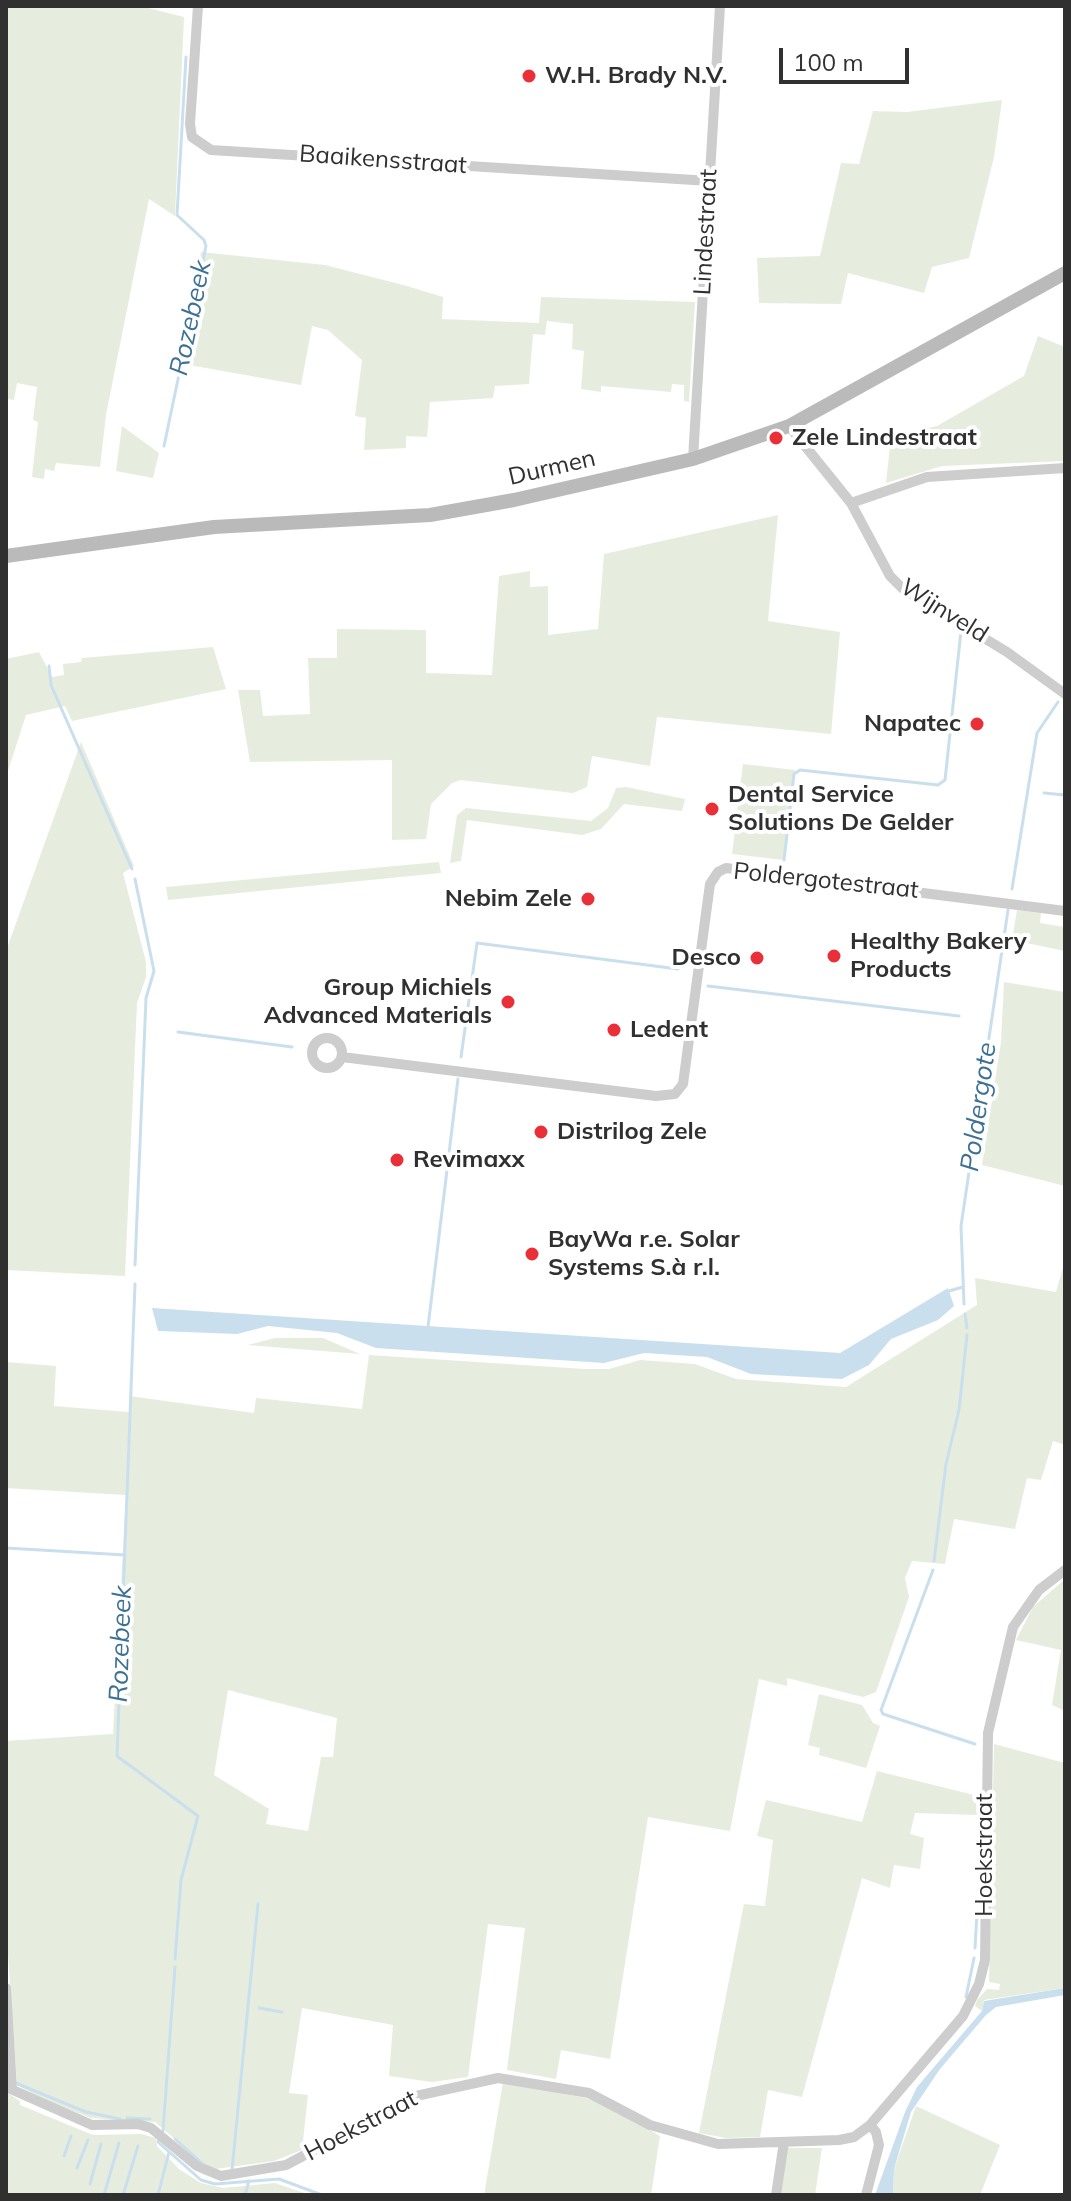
<!DOCTYPE html>
<meta charset="utf-8">
<style>
body{margin:0}
#map{position:relative;width:1071px;height:2201px;overflow:hidden;background:#fff;font-family:Mulish,sans-serif}
canvas{display:block}
.frame{position:absolute;inset:0;border:8px solid #303030;pointer-events:none}
.scale{position:absolute;left:779px;top:48px;width:130px;height:36px;box-sizing:border-box;border:4px solid #303030;border-top:0;padding-left:10px;font-size:24px;line-height:28px;white-space:nowrap;color:#303030;-webkit-text-stroke:6px #fff;paint-order:stroke}
</style>
<div id="map">
<canvas width="1071" height="2201"></canvas>
<div class="frame"></div>
<div class="scale">100 m</div>
</div>
<script>
const c = document.querySelector('canvas').getContext('2d');
c.lineJoin = 'round';
function fillPath(path, color) { c.fillStyle = color; c.fill(path, 'evenodd'); }
const toPath = rows => new Path2D(rows.map(r => 'M' + r).join(''));
function stroke(path, color, width, dash) { c.strokeStyle = color; c.lineWidth = width; c.lineCap = dash ? 'butt' : 'round'; c.setLineDash(dash || []); c.stroke(path); }
function drawText(font, color, halo, rows, align = 'center') {
  c.font = font + ' Mulish,sans-serif'; c.lineWidth = 8; c.setLineDash([]); c.textBaseline = 'middle'; c.strokeStyle = halo; c.fillStyle = color; for (const [text, x, y, turn = 0] of rows) {
    c.save(); c.translate(x, y); c.rotate((+turn || 0) * Math.PI / 180); c.textAlign = isNaN(turn) ? turn : align; if (halo) c.strokeText(text, 0, 0); c.fillText(text, 0, 0); c.restore();
  }
}
fillPath(toPath([
 [6,6,140,6,184,17,175,216,149,199,106,415,100,467,56,463,54,471,45,469,44,479,32,477,38,422,33,420,37,387,17,383,14,400,7,399,6,402],
 [1002,100,994,157,969,258,932,267,924,293,848,273,841,304,759,303,757,258,820,256,841,163,859,164,873,111,907,112],
 [201,252,325,265,407,286,443,297,442,319,539,323,541,297,695,302,689,402,684,401,684,385,672,384,671,392,601,386,601,392,581,389,584,351,572,349,573,324,547,321,545,335,533,334,529,384,495,386,493,398,430,402,427,437,406,436,406,448,364,450,366,418,355,416,362,360,328,330,312,326,301,385,178,363],
 [1038,336,1065,347,1065,461,942,466,886,483,891,437,937,426,1024,376],
 [122,426,159,453,153,478,116,471],
 [778,515,768,621,840,632,831,734,657,717,650,766,592,756,587,787,573,793,461,780,452,783,431,804,426,839,392,840,392,760,250,762,238,690,260,690,263,716,310,714,308,658,337,658,337,629,426,630,426,673,492,675,499,576,530,571,530,587,548,586,548,635,598,629,604,554],
 [213,647,226,689,72,721,65,706,26,715,6,777,6,659,39,652,52,677,64,675,63,664,81,662,82,658],
 [81,742,134,866,123,873,146,962,146,977,137,1003,125,1276,6,1270,6,951],
 [743,764,795,770,784,860,732,854],
 [626,787,685,799,682,811,624,804,601,829,582,835,467,820,461,861,450,863,457,815,466,808,591,821,608,808,616,788],
 [439,862,441,873,168,900,166,887],
 [1017,910,1041,913,1040,923,1065,927,1065,951,1012,940],
 [1004,982,1065,992,1065,1186,982,1165,1001,1042],
 [1065,1261,1065,1445,1053,1441,1041,1480,1027,1478,1015,1529,954,1519,945,1564,912,1561,905,1578,909,1597,876,1692,863,1697,787,1678,787,1686,759,1679,730,1831,648,1817,610,2059,561,2050,556,2079,507,2070,525,1928,488,1924,468,2077,432,2082,389,2076,393,2025,302,2008,289,2093,308,2095,302,2150,274,2161,216,2169,205,2165,155,2122,91,2118,44,2100,17,2085,6,1925,6,1741,113,1734,126,1495,6,1488,6,1362,56,1366,54,1406,129,1412,129,1396,254,1413,256,1398,362,1409,369,1355,585,1369,609,1369,640,1360,695,1364,736,1379,846,1387,977,1305,975,1278,1056,1292],
 [228,1690,337,1718,333,1757,321,1757,308,1831,266,1824,269,1809,214,1775],
 [275,1338,323,1338,360,1354,248,1345],
 [1065,1579,1065,1711,1052,1705,1061,1650,1016,1640,1033,1607],
 [819,1694,862,1705,873,1723,880,1726,866,1768,819,1755,820,1748,808,1745],
 [994,1744,1065,1763,1065,1988,984,2000,982,2011,975,2006,977,2000,987,1989,999,1990,1000,1984,989,1982],
 [877,1771,978,1796,978,1815,915,1813,910,1834,924,1838,920,1869,894,1865,890,1888,862,1878,802,2097,768,2090,760,2137,726,2138,699,2133,744,1904,765,1906,773,1840,757,1836,766,1800,862,1822],
 [503,2082,601,2101,660,2136,651,2195,484,2195],
 [6,2092,20,2101,20,2105,93,2135,141,2134,156,2138,157,2146,179,2169,201,2183,223,2188,275,2183,310,2195,6,2195],
 [916,2106,1000,2145,980,2195,893,2195,894,2169],
 [786,2148,822,2148,815,2195,779,2195]
]), '#e6edde');
fillPath(toPath([
 [948,1288,954,1306,938,1320,891,1339,869,1365,842,1379,751,1374,707,1357,644,1353,604,1363,376,1348,337,1333,268,1326,237,1334,158,1331,152,1308,840,1353],
 [1065,1988,1065,1995,996,2007,986,2015,940,2069,911,2112,894,2169,893,2195,875,2195,905,2112,917,2087,982,2011,984,2001]
]), '#cadfed');
stroke(toPath([
 [164,446,206,246,204,240,177,215,186,57],
 [49,666,51,685,132,869],
 [1044,793,1065,795],
 [784,860,794,774,800,770,938,785,945,780,961,631],
 [1012,889,1037,733,1058,702],
 [708,986,959,1016],
 [178,1032,292,1047],
 [461,1057,477,943,678,969],
 [135,1265,146,998,154,971,135,879],
 [135,1284,117,1756,198,1816,181,1880,175,1959],
 [949,1291,963,1287],
 [964,1304,961,1226,1008,910],
 [965,1314,967,1328],
 [428,1327,458,1079],
 [6,1548,125,1555],
 [934,1561,946,1464,959,1410,967,1335],
 [933,1570,881,1710,883,1714,975,1744],
 [975,1948,977,1913],
 [966,1997,974,1958],
 [259,2008,282,2012],
 [6,2079,86,2112,120,2119],
 [127,2118,150,2119],
 [163,2131,175,1967],
 [160,2138,158,2142,201,2180,215,2184,279,2179,322,2195],
 [175,2139,202,2163],
 [64,2156,71,2136],
 [77,2168,88,2140],
 [232,2170,258,1904],
 [90,2184,101,2144],
 [104,2195,119,2143],
 [123,2195,138,2146],
 [158,2195,169,2152],
 [245,2195,249,2181]
]), '#cadfed', 3);
stroke(toPath([
 [198,6,190,124,192,137,211,150,710,181],
 [789,426,851,503,890,576,902,588,1007,652,1065,694],
 [693,459,720,6],
 [851,503,927,477,1065,468],
 '312 1053a15 15 0 1 1 30 0a15 15 0 1 1-30 0Z',
 [342,1057,656,1096,675,1094,683,1084,710,884,718,872,726,868,1065,911],
 [6,1988,12,2089],
 [6,2087,92,2125,138,2124,151,2128,197,2166,221,2176,286,2165,416,2096,498,2078,589,2093,650,2125,718,2144,839,2140,854,2137,870,2125,963,2016,979,1984,985,1960,988,1733,1013,1627,1039,1590,1065,1570],
 [776,2195,784,2142],
 [866,2195,879,2145,876,2132,870,2125]
]), '#cdcdcd', 10);
stroke(toPath([
 [6,556,214,527,430,515,514,500,693,459,789,426,1065,273]
]), '#bababa', 14);
for (const [x, y, r, color] of [
 [529,76,8,"#e93039"],
 [776,438,8,"#e93039"],
 [977,724,8,"#e93039"],
 [712,809,8,"#e93039"],
 [588,899,8,"#e93039"],
 [834,956,8,"#e93039"],
 [757,958,8,"#e93039"],
 [508,1002,8,"#e93039"],
 [614,1030,8,"#e93039"],
 [541,1132,8,"#e93039"],
 [397,1160,8,"#e93039"],
 [532,1254,8,"#e93039"]
]) { const dot = new Path2D(); dot.arc(x, y, r, 0, 2 * Math.PI); c.fillStyle = color; c.fill(dot); stroke(dot, '#fff', 3); }
drawText('bold 24px', '#303030', '#fff', [
 ["W.H. Brady N.V.",545,76],
 ["Zele Lindestraat",792,438],
 ["Napatec",961,724,"right"],
 ["Dental Service",728,795],
 ["Solutions De Gelder",728,823],
 ["Nebim Zele",572,899,"right"],
 ["Healthy Bakery",850,942],
 ["Products",850,970],
 ["Desco",741,958,"right"],
 ["Group Michiels",492,988,"right"],
 ["Advanced Materials",492,1016,"right"],
 ["Ledent",630,1030],
 ["Distrilog Zele",557,1132],
 ["Revimaxx",413,1160],
 ["BayWa r.e. Solar",548,1240],
 ["Systems S.à r.l.",548,1268]
], 'left');
drawText('24px', '#303030', '#fff', [
 ["Baaikensstraat",383,160,4],
 ["Lindestraat",706,232,-87],
 ["Durmen",552,468,-13],
 ["Wijnveld",944,611,32],
 ["Poldergotestraat",826,881,6],
 ["Hoekstraat",985,1855,-90],
 ["Hoekstraat",361,2126,-28]
]);
drawText('italic 26px', '#3c7095', '#fff', [
 ["Rozebeek",191,318,-78],
 ["Poldergote",979,1107,-82],
 ["Rozebeek",121,1644,-88]
]);
</script>
